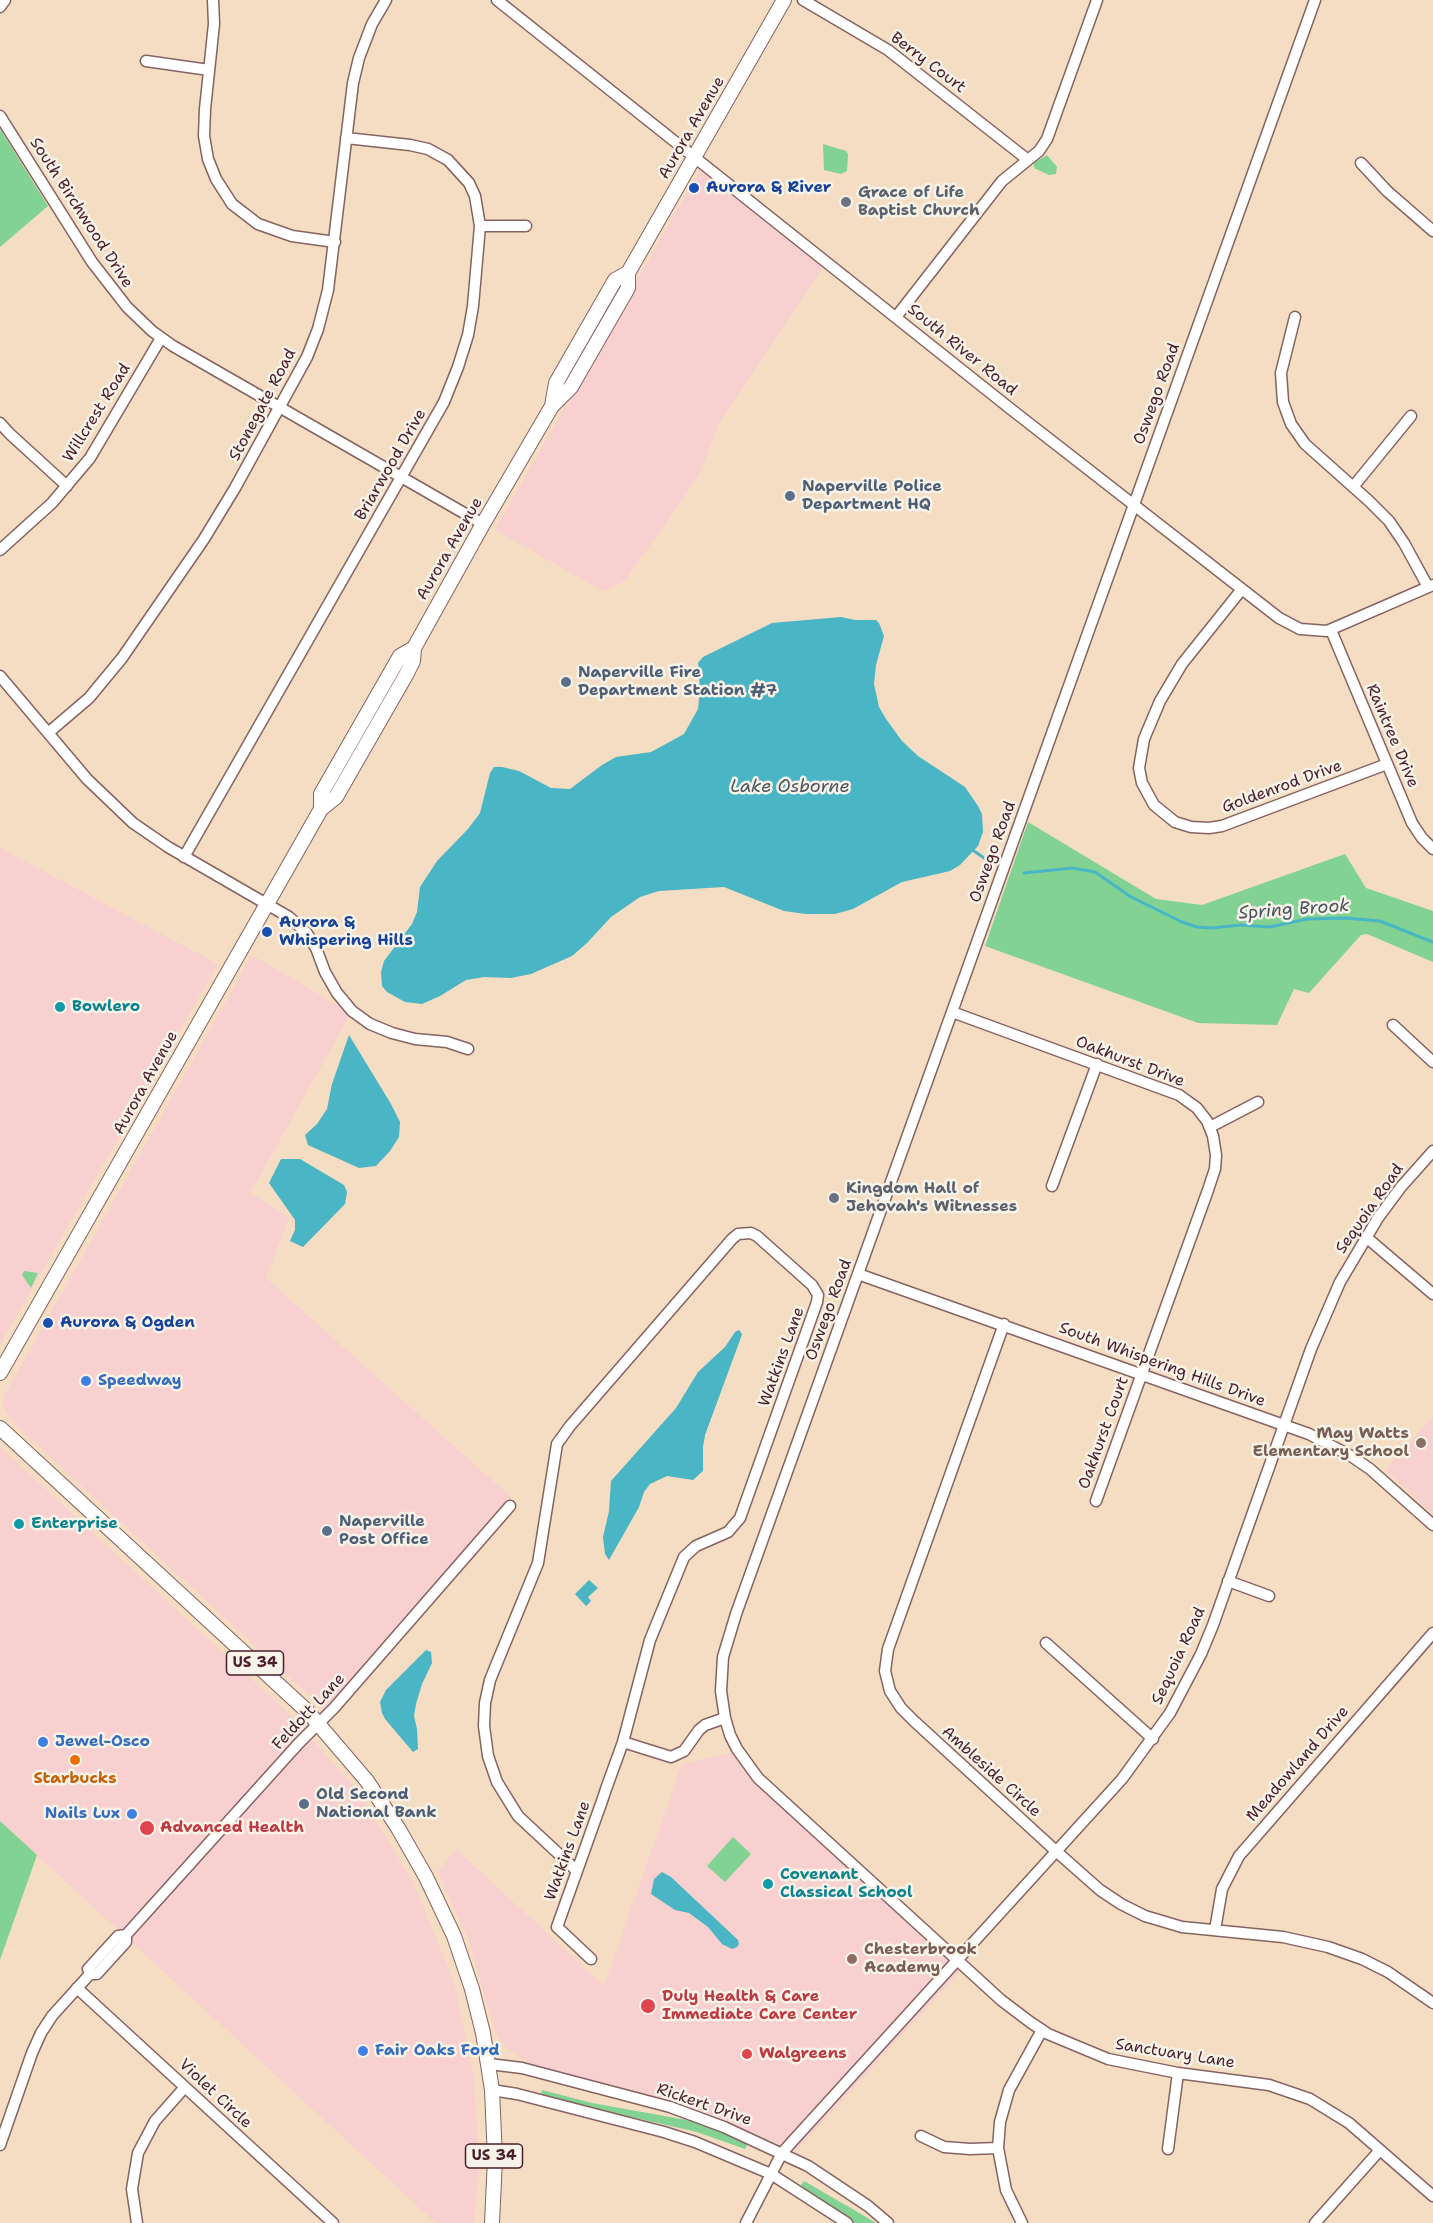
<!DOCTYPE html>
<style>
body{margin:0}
canvas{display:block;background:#f4ddc2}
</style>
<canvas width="1433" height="2223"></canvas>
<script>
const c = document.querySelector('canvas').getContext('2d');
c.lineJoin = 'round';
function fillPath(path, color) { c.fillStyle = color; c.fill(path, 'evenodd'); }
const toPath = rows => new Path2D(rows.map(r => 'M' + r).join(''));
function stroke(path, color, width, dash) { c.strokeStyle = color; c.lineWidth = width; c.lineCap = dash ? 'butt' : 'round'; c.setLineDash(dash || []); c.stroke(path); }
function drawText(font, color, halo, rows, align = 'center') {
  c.font = font + ' "Shantell Sans",sans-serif'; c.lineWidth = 5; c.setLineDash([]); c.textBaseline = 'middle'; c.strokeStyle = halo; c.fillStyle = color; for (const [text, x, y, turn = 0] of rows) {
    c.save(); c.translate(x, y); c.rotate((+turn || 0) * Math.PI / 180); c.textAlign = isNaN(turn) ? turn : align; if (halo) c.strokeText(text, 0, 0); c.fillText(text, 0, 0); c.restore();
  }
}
fillPath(toPath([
 [703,165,826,262,718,425,699,475,625,581,603,591,495,530],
 [0,848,218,964,0,1345],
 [252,955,351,1013,250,1193,289,1217,266,1278,514,1500,329,1714,10,1420,3,1405,4,1396],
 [1433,1417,1433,1514,1385,1470],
 [0,1447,288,1713,358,1791,413,1882,454,1982,474,2079,479,2169,474,2223,436,2223,0,1821],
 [745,1750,762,1774,968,1962,796,2151,729,2123,530,2064,507,2048,500,2040,494,2027,469,1941,438,1872,456,1849,604,1986,682,1764]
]), '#f7d0cf');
fillPath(toPath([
 [0,129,48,206,0,247],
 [823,144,846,151,848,154,847,171,841,174,824,170],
 [1047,155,1057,167,1056,174,1049,175,1034,168,1034,163],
 [620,283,622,284,610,307,565,386,563,385,572,367],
 [405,659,406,660,397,679,331,795,329,794,339,774],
 [1028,822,1156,899,1202,905,1345,854,1366,888,1433,911,1433,962,1367,934,1361,935,1309,993,1294,989,1277,1025,1198,1023,985,946],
 [24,1271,38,1273,31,1288,22,1275],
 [0,1821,37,1855,0,1960],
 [733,1837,751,1854,725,1882,707,1866],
 [542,2090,592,2103,692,2121,748,2143,745,2149,697,2132,592,2108,541,2094],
 [804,2181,861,2214,876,2223,854,2223,805,2189,801,2185]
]), '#81d293');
fillPath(toPath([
 [841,617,855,620,876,620,879,623,884,636,876,665,874,684,879,707,886,719,902,741,918,756,965,787,978,806,982,814,983,832,978,846,960,865,950,871,902,882,853,909,835,914,806,914,784,911,724,887,659,891,640,897,611,917,587,943,572,956,531,974,511,978,484,977,466,980,440,996,422,1004,405,1002,387,992,382,986,381,972,384,961,412,924,417,912,420,887,437,861,468,829,480,813,490,773,494,767,502,767,519,771,551,788,570,789,602,765,616,757,651,752,684,734,698,709,700,690,698,663,703,657,772,623],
 [349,1035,391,1104,400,1122,399,1137,390,1151,376,1166,359,1168,308,1145,305,1135,317,1124,327,1109,332,1084],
 [281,1159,300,1159,344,1185,347,1192,345,1204,303,1247,290,1241,295,1230,295,1220,269,1183],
 [739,1330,742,1334,740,1340,705,1435,703,1447,703,1471,693,1480,667,1476,650,1484,644,1492,639,1507,609,1560,605,1554,603,1537,609,1511,611,1481,676,1408,698,1372,725,1347,735,1332],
 [589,1580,598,1588,588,1597,591,1601,586,1606,575,1594],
 [426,1650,431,1652,432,1663,422,1684,416,1704,414,1716,417,1729,418,1749,413,1752,385,1719,382,1713,380,1702,386,1690],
 [662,1872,671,1877,738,1940,739,1944,737,1947,732,1949,722,1944,708,1927,689,1913,675,1910,651,1894,654,1879]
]), '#49b5c5');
stroke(toPath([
 [974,851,987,860],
 [1024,873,1072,868,1095,872,1131,897,1182,922,1197,927,1211,928,1241,925,1270,927,1307,919,1345,918,1380,921,1433,942]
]), '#49b5c5', 3);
const minor = toPath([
 [213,0,214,24,205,109,204,136,208,159,216,179,232,204,258,224,292,236,335,242],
 [497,0,1012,410,1279,618,1300,629,1327,631,1433,585],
 [803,0,888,50,1028,160],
 [1315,0,736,1614,723,1657,721,1691,725,1718,730,1735,737,1749,758,1778,1001,2000,1030,2022,1048,2034,1108,2059,1178,2073,1269,2085,1310,2099,1349,2123,1433,2196],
 [0,7,5,0],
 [146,61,209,70],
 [0,116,92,262,127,307,152,331,173,346,483,524],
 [1361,163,1387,191,1433,231],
 [480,226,526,226],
 [896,317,1002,181,1039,151,1047,139,1097,0],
 [1295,317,1281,373,1283,402,1291,424,1305,444,1369,501,1389,521,1404,543,1428,587],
 [0,423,10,434,67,486],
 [1353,487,1411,416],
 [0,550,52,503,90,458,161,338],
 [1242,589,1182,664,1160,701,1144,739,1139,768,1142,783,1154,805,1175,822,1191,827,1209,828,1222,826,1387,764],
 [1331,630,1412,823,1422,838,1433,849],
 [0,676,87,779,133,823,168,847,289,917,306,932,316,948,325,972,337,993,352,1011,370,1024,392,1033,415,1039,447,1042,468,1049],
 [48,733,89,698,122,658,204,539,235,488,307,357,318,329,328,290,353,83,359,58,372,24,386,0],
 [184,857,444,402,458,367,468,335,473,306,480,226,475,196,469,183,448,160,428,149,410,145,346,138],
 [952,1012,1179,1095,1197,1108,1207,1121,1213,1136,1216,1155,1215,1169,1208,1190,1096,1501],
 [1393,1025,1433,1062],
 [1210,1127,1258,1102],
 [1052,1186,1097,1064],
 [1366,1237,1433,1294],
 [858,1274,1309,1434,1351,1456,1370,1469,1433,1525],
 [1004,1324,888,1649,885,1671,890,1691,901,1708,914,1721,1057,1852,1100,1890,1121,1904,1145,1916,1182,1927,1283,1937,1328,1947,1362,1959,1388,1972,1433,2003],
 [1228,1581,1269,1596],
 [1046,1643,1153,1739],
 [623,1742,671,1757,684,1751,699,1730,705,1725,725,1718],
 [577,1871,518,1816,497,1782,488,1756,484,1726,485,1703,490,1680,538,1563,557,1444,570,1426,732,1239,738,1234,751,1233,757,1236,812,1285,818,1295,817,1302,740,1518,728,1532,696,1546,684,1557,650,1640,623,1742,606,1789,602,1801,557,1927,591,1959],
 [1215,1930,1222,1889,1239,1856,1433,1633],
 [90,1974,88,1969,118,1936,126,1935],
 [77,1988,333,2223],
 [489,2064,522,2068,670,2107,724,2127,808,2166,868,2206,888,2223],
 [492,2090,517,2094,664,2132,695,2142,771,2174,847,2223],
 [921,2136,944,2147,970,2149,998,2148],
 [0,2145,32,2053,41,2033,52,2016,90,1974,97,1974,126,1942,126,1935,299,1743,334,1708,510,1506],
 [1168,2149,1178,2073],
 [137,2223,132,2189,138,2153,155,2121,185,2087],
 [746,2223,782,2153,790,2144,1122,1779,1170,1713,1201,1654,1213,1625,1311,1349,1340,1282,1378,1218,1401,1187,1433,1151],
 [1022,2223,1006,2190,998,2148,1000,2122,1009,2090,1042,2030],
 [1315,2223,1380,2150]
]);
const major = toPath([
 [552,406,556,383,615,280,628,273,784,0],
 [321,809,321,794,400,656,414,648],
 [0,1373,321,809,336,797,406,675,413,661,414,648,483,524,552,406,571,387,628,288,628,273],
 [0,1428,308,1712,367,1781,398,1828,426,1877,454,1936,472,1989,483,2033,492,2090,495,2159,492,2223]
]);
stroke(minor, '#866260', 13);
stroke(major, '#866260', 16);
stroke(minor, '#fff', 10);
stroke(major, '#fff', 14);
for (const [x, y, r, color] of [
 [694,188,6,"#1a4fb4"],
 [846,202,6,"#6b7280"],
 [790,496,6,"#5c6f8a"],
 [566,682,6,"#5c6f8a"],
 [267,932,6,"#1a4fb4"],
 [60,1007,6,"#0f9aa8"],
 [834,1198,6,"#6b7280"],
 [48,1323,6,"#1a4fb4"],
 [86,1381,6,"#3f7fe0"],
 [1421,1443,6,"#8d6e63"],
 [19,1524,6,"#0f9aa8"],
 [327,1531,6,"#5c6f8a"],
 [43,1742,6,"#3f7fe0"],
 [75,1760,6,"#e8710a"],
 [304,1804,6,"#5c6f8a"],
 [132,1814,6,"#3f7fe0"],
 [147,1828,8,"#e0444e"],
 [768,1884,6,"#0f9aa8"],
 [852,1959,6,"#8d6e63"],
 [648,2006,8,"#e0444e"],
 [363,2051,6,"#3f7fe0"],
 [747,2054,6,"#e0444e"]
]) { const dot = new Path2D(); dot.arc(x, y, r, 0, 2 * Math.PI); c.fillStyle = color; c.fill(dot); stroke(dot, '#f7f3e8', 2); }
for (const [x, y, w] of [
 [255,1663,57],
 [494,2156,57]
]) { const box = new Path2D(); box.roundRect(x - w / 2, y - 12, w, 24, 4.5); c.fillStyle = '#f7f3e8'; c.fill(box); stroke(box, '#4a1f2b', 1.5); }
drawText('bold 15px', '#4a1f2b', null, [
 ["US 34",255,1663],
 ["US 34",494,2156]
]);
drawText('16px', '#4a1f2b', '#f7f3e8', [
 ["Berry Court",928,63,37],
 ["Aurora Avenue",692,128,-60],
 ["South Birchwood Drive",81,213,57],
 ["South River Road",962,350,39],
 ["Oswego Road",1157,394,-70],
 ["Stonegate Road",263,405,-62],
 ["Willcrest Road",97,413,-58],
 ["Briarwood Drive",391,465,-60],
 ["Aurora Avenue",450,549,-60],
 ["Raintree Drive",1392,736,67],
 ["Goldenrod Drive",1282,787,-20],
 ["Oswego Road",993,852,-70],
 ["Oakhurst Drive",1130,1062,21],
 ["Aurora Avenue",146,1083,-61],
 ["Sequoia Road",1370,1209,-55],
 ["Oswego Road",829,1310,-70],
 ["Watkins Lane",782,1357,-70],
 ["South Whispering Hills Drive",1162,1365,20],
 ["Oakhurst Court",1104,1433,-70],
 ["Sequoia Road",1179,1656,-65],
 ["Feldott Lane",309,1712,-47],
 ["Meadowland Drive",1298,1764,-49],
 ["Ambleside Circle",991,1772,42],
 ["Watkins Lane",568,1851,-70],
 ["Sanctuary Lane",1175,2054,9],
 ["Violet Circle",215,2094,43],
 ["Rickert Drive",704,2105,19]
]);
drawText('bold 16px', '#164399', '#f7f3e8', [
 ["Aurora & River",706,188],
 ["Aurora &",279,923],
 ["Whispering Hills",279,941],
 ["Aurora & Ogden",60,1323]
], 'left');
drawText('bold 16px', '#5b616d', '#f7f3e8', [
 ["Grace of Life",858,193],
 ["Baptist Church",858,211],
 ["Kingdom Hall of",846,1189],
 ["Jehovah's Witnesses",846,1207]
], 'left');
drawText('bold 16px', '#4e5e75', '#f7f3e8', [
 ["Naperville Police",802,487],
 ["Department HQ",802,505],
 ["Naperville Fire",578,673],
 ["Department Station #7",578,691],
 ["Naperville",339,1522],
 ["Post Office",339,1540],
 ["Old Second",316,1795],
 ["National Bank",316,1813]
], 'left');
drawText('bold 16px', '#0d838f', '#f7f3e8', [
 ["Bowlero",72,1007],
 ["Enterprise",31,1524],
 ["Covenant",780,1875],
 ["Classical School",780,1893]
], 'left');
drawText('bold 16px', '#366cbe', '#f7f3e8', [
 ["Speedway",98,1381],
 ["Jewel-Osco",55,1742],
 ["Nails Lux",120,1814,"right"],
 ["Fair Oaks Ford",375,2051]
], 'left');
drawText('bold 16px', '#785e54', '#f7f3e8', [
 ["May Watts",1409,1434],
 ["Elementary School",1409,1452],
 ["Chesterbrook",864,1950,"left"],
 ["Academy",864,1968,"left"]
], 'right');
drawText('bold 16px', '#c56008', '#f7f3e8', [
 ["Starbucks",75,1779]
]);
drawText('bold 16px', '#be3a42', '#f7f3e8', [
 ["Advanced Health",160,1828],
 ["Duly Health & Care",662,1997],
 ["Immediate Care Center",662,2015],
 ["Walgreens",759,2054]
], 'left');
drawText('italic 18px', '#4a5461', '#f7f3e8', [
 ["Lake Osborne",790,787],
 ["Spring Brook",1294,910,-4]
]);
</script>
